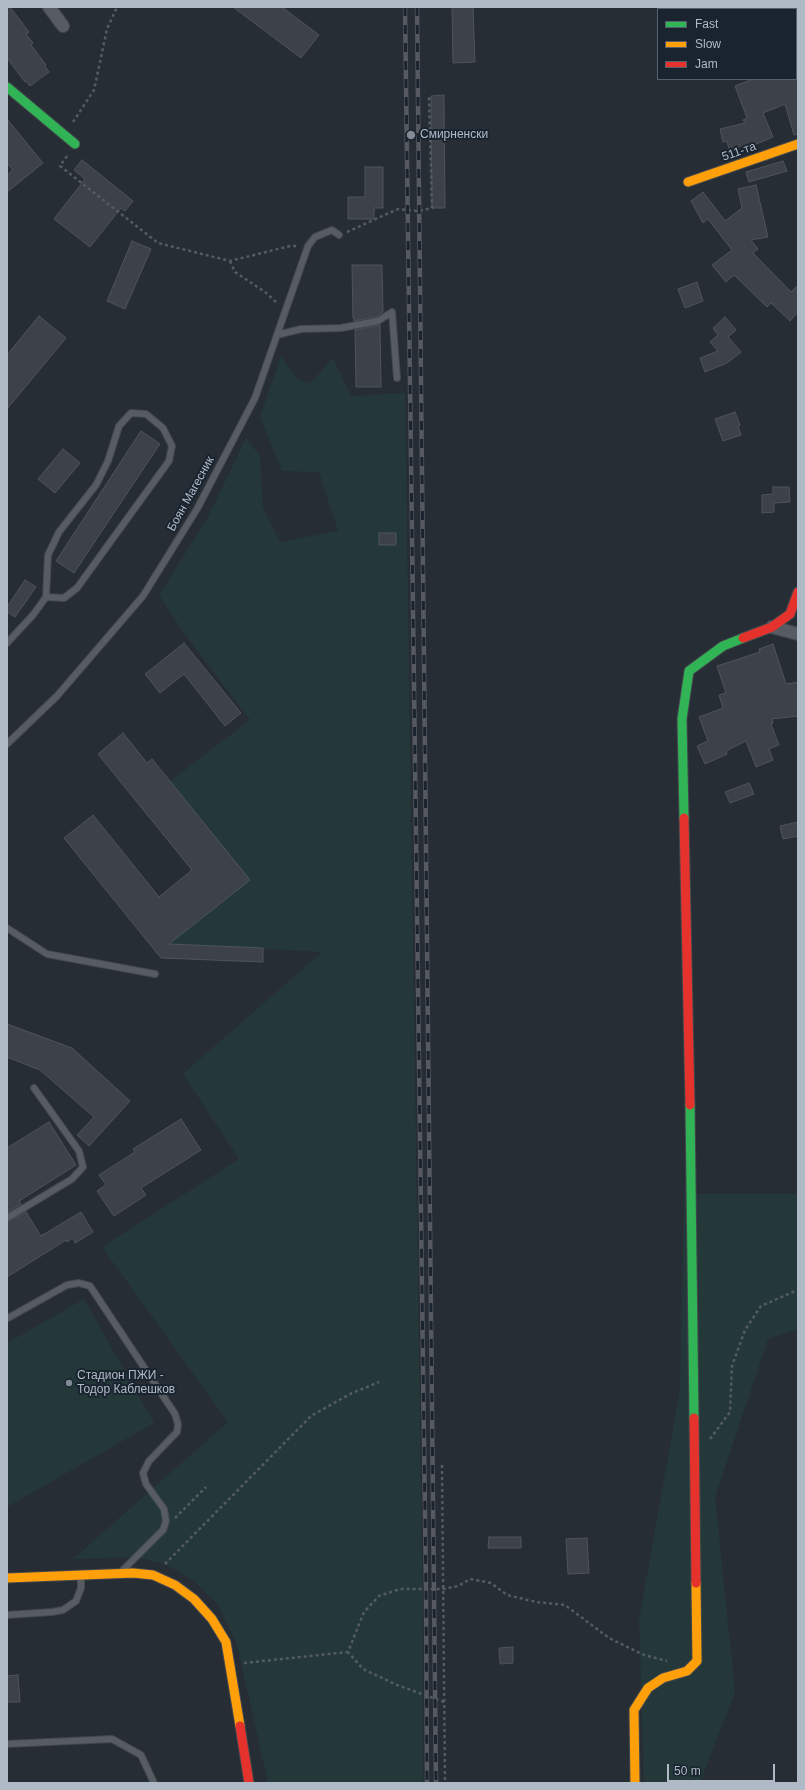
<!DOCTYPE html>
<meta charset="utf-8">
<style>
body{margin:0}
#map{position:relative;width:805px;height:1790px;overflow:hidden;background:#272d34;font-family:Helvetica,sans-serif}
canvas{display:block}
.frame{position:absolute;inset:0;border:8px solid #b0bac7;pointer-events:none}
.legend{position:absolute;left:657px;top:8px;width:140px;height:72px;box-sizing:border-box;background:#1a242f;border:1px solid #56606c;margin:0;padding:5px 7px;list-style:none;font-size:12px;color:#b0bac7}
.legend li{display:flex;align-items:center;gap:8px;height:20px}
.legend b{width:20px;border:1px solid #56606c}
.scale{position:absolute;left:667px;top:1764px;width:108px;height:18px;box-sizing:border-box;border:2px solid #b0bac7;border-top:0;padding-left:5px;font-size:12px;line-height:14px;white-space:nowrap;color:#b0bac7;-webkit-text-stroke:3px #1a242f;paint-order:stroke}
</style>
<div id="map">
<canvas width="805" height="1790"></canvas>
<div class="frame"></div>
<ul class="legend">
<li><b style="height:5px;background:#30b455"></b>Fast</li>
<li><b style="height:5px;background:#ff9f0a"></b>Slow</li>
<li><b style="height:5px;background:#e5322d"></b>Jam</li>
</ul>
<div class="scale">50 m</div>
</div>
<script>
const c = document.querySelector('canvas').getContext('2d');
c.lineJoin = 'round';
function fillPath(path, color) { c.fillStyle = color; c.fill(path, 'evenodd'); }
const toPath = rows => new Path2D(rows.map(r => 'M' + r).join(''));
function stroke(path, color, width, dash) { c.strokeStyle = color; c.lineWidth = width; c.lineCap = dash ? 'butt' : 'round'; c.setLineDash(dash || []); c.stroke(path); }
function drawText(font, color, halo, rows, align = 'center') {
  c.font = font + ' Helvetica,sans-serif'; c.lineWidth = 4; c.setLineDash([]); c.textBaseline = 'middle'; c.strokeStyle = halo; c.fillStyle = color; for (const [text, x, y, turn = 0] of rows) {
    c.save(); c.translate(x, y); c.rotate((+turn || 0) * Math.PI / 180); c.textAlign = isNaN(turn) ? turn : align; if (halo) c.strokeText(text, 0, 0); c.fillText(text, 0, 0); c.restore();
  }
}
fillPath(toPath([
 [281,356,296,378,310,384,333,358,351,396,405,393,423,1628,423,1783,268,1783,237,1644,217,1603,194,1581,165,1564,137,1557,73,1559,228,1422,102,1247,239,1159,183,1074,322,952,169,944,249,880,170,781,250,720,184,633,159,595,207,519,246,438,260,456,263,508,280,542,338,531,319,472,282,471,260,417],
 [684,1194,798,1194,798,1329,768,1339,715,1497,735,1692,700,1783,644,1783,639,1620,680,1390],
 [84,1299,154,1423,7,1507,7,1343]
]), '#24383a');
const building = toPath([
 [7,7,10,7,29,32,26,34,33,43,31,45,46,65,45,66,49,72,30,86,26,81,25,82,7,58,7,7],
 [233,7,282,7,319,35,301,58,233,7],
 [452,7,473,7,475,62,453,63,452,7],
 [798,74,798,134,794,135,785,104,763,113,773,137,754,145,753,143,729,149,727,141,723,142,720,129,745,123,743,120,747,118,735,86,753,79,796,79,796,75,798,74],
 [444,95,445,208,432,208,431,96,444,95],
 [7,119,43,163,7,192,7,175,13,170,7,163,7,119],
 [82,160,133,201,125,211,121,208,90,247,54,219,85,179,74,170,82,160],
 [783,161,787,171,749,182,746,172,783,161],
 [365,167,383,167,383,208,374,208,374,219,348,219,348,197,365,197,365,167],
 [756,185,768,237,751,240,758,249,753,253,791,292,798,285,798,312,790,321,771,303,767,307,734,275,726,282,712,265,732,250,708,219,703,223,691,201,703,192,725,221,742,208,738,189,756,185],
 [132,241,151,249,125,309,107,301,132,241],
 [352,265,382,265,383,312,376,317,354,321,354,318,353,318,352,265],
 [697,282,703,301,685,308,678,289,697,282],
 [39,316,66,338,7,409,7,355,39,316],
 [725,317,736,330,728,337,741,352,727,363,705,372,700,358,718,351,710,342,718,335,713,328,725,317],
 [380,325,381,387,356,387,355,330,380,325],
 [735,412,740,425,738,426,741,435,723,441,715,419,735,412],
 [141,431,160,444,74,573,56,561,141,431],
 [63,449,80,463,55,493,38,479,63,449],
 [773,487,789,487,790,502,774,503,774,512,762,513,762,495,773,494,773,487],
 [379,533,396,533,396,545,379,545,379,533],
 [25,580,36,587,15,617,7,612,7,607,25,580],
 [184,643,241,713,225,726,184,674,160,693,145,674,184,643],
 [773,644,786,684,798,682,798,716,772,719,773,723,771,724,779,745,769,749,773,760,756,767,746,741,726,751,727,754,705,764,697,746,708,741,699,717,723,708,719,695,726,693,717,666,760,652,759,649,773,644],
 [123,733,147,763,152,759,250,880,169,944,263,948,263,962,161,958,64,838,93,815,159,897,192,870,98,754,123,733],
 [749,783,754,794,730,803,725,792,749,783],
 [798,822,798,836,783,839,780,826,798,822],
 [7,1024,72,1048,130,1101,89,1146,77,1135,94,1117,40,1070,7,1057,7,1024],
 [181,1119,201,1150,141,1188,146,1195,114,1216,97,1191,106,1185,99,1175,135,1152,133,1149,181,1119],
 [49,1122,76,1165,19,1201,21,1204,7,1213,7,1148,49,1122],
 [26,1212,41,1236,81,1212,93,1232,75,1243,73,1238,67,1242,66,1240,7,1277,7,1222,26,1212],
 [489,1537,521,1537,521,1548,488,1548,489,1537],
 [587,1538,589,1573,568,1574,566,1539,587,1538],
 [513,1647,513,1663,500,1664,499,1648,513,1647],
 [18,1675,20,1702,7,1702,7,1676,18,1675]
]);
fillPath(building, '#3c4248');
stroke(building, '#4f545c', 1);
const lane = toPath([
 [277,335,301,329,341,328,378,321,392,312,397,378],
 [7,643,33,615,46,597,48,555,59,532,96,485,108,461,119,426,131,413,146,414,163,428,172,446,169,461,77,588,64,598,46,597],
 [7,744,57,696,143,596,197,509,255,398,308,246,315,237,332,230,339,235],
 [7,928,47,954,155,974],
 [7,1218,72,1179,83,1167,79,1151,34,1088],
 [8,1318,67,1285,79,1283,90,1286,175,1414,178,1424,177,1432,149,1461,143,1473,146,1484,164,1509,166,1521,163,1530,123,1570],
 [7,1615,52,1612,63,1610,76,1601,81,1588,81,1576],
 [7,1744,112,1739,141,1755,154,1783]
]);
const street = toPath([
 [49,7,63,26],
 [772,627,798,634]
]);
const fast = toPath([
 [7,87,75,144],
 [684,818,682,719,689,671,723,646,743,638],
 [690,1105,694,1418]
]);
const slow = toPath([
 [688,182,798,144],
 [7,1578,133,1573,153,1575,175,1585,194,1599,212,1619,226,1642,240,1726],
 [635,1783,634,1710,648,1688,663,1678,687,1671,697,1661,696,1583]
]);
const jam = toPath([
 [743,638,772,627,790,614,798,592],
 [684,818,690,1105],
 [694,1418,696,1583],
 [240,1726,249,1783]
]);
stroke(lane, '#43484d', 8);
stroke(street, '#43484d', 14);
stroke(fast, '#43484d', 11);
stroke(slow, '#43484d', 11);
stroke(jam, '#43484d', 11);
stroke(toPath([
 [73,122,94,90,107,29,117,7],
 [67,156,60,166,158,243,230,261,290,246,298,246],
 [347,232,398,209,418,211,432,208,429,97],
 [230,261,235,272,265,292,278,304],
 [710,1439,730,1412,732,1366,745,1330,761,1306,793,1292,798,1292],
 [442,1465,445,1783],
 [175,1518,206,1487],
 [165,1564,311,1416,350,1394,379,1382],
 [244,1663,348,1652],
 [444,1702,397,1685,363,1669,348,1652,364,1612,379,1596,400,1589,443,1589,458,1586,470,1579,491,1583,507,1595,536,1602,565,1605,609,1638,644,1655,667,1661]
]), '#545b61', 2.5, [3, 3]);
stroke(lane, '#575c63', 6);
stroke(street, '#575c63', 12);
stroke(fast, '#30b455', 9);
stroke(slow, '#ff9f0a', 9);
stroke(jam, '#e5322d', 9);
const rail = toPath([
 [405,7,426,1589,427,1783],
 [417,7,436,1783]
]);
stroke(rail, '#565a60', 4.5);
stroke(rail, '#1a242f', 3, [9]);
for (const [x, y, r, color] of [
 [411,135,5,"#808994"],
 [69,1383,4,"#808994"]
]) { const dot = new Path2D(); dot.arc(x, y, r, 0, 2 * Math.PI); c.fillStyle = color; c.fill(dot); stroke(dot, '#1a242f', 1.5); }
drawText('12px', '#b0bac7', '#1a242f', [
 ["Смирненски",420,135],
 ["Стадион ПЖИ -",77,1376],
 ["Тодор Каблешков",77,1390]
], 'left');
drawText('12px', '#b0bac7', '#1a242f', [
 ["511-та",739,152,-19],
 ["Боян Магесник",191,494,-61]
]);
</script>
